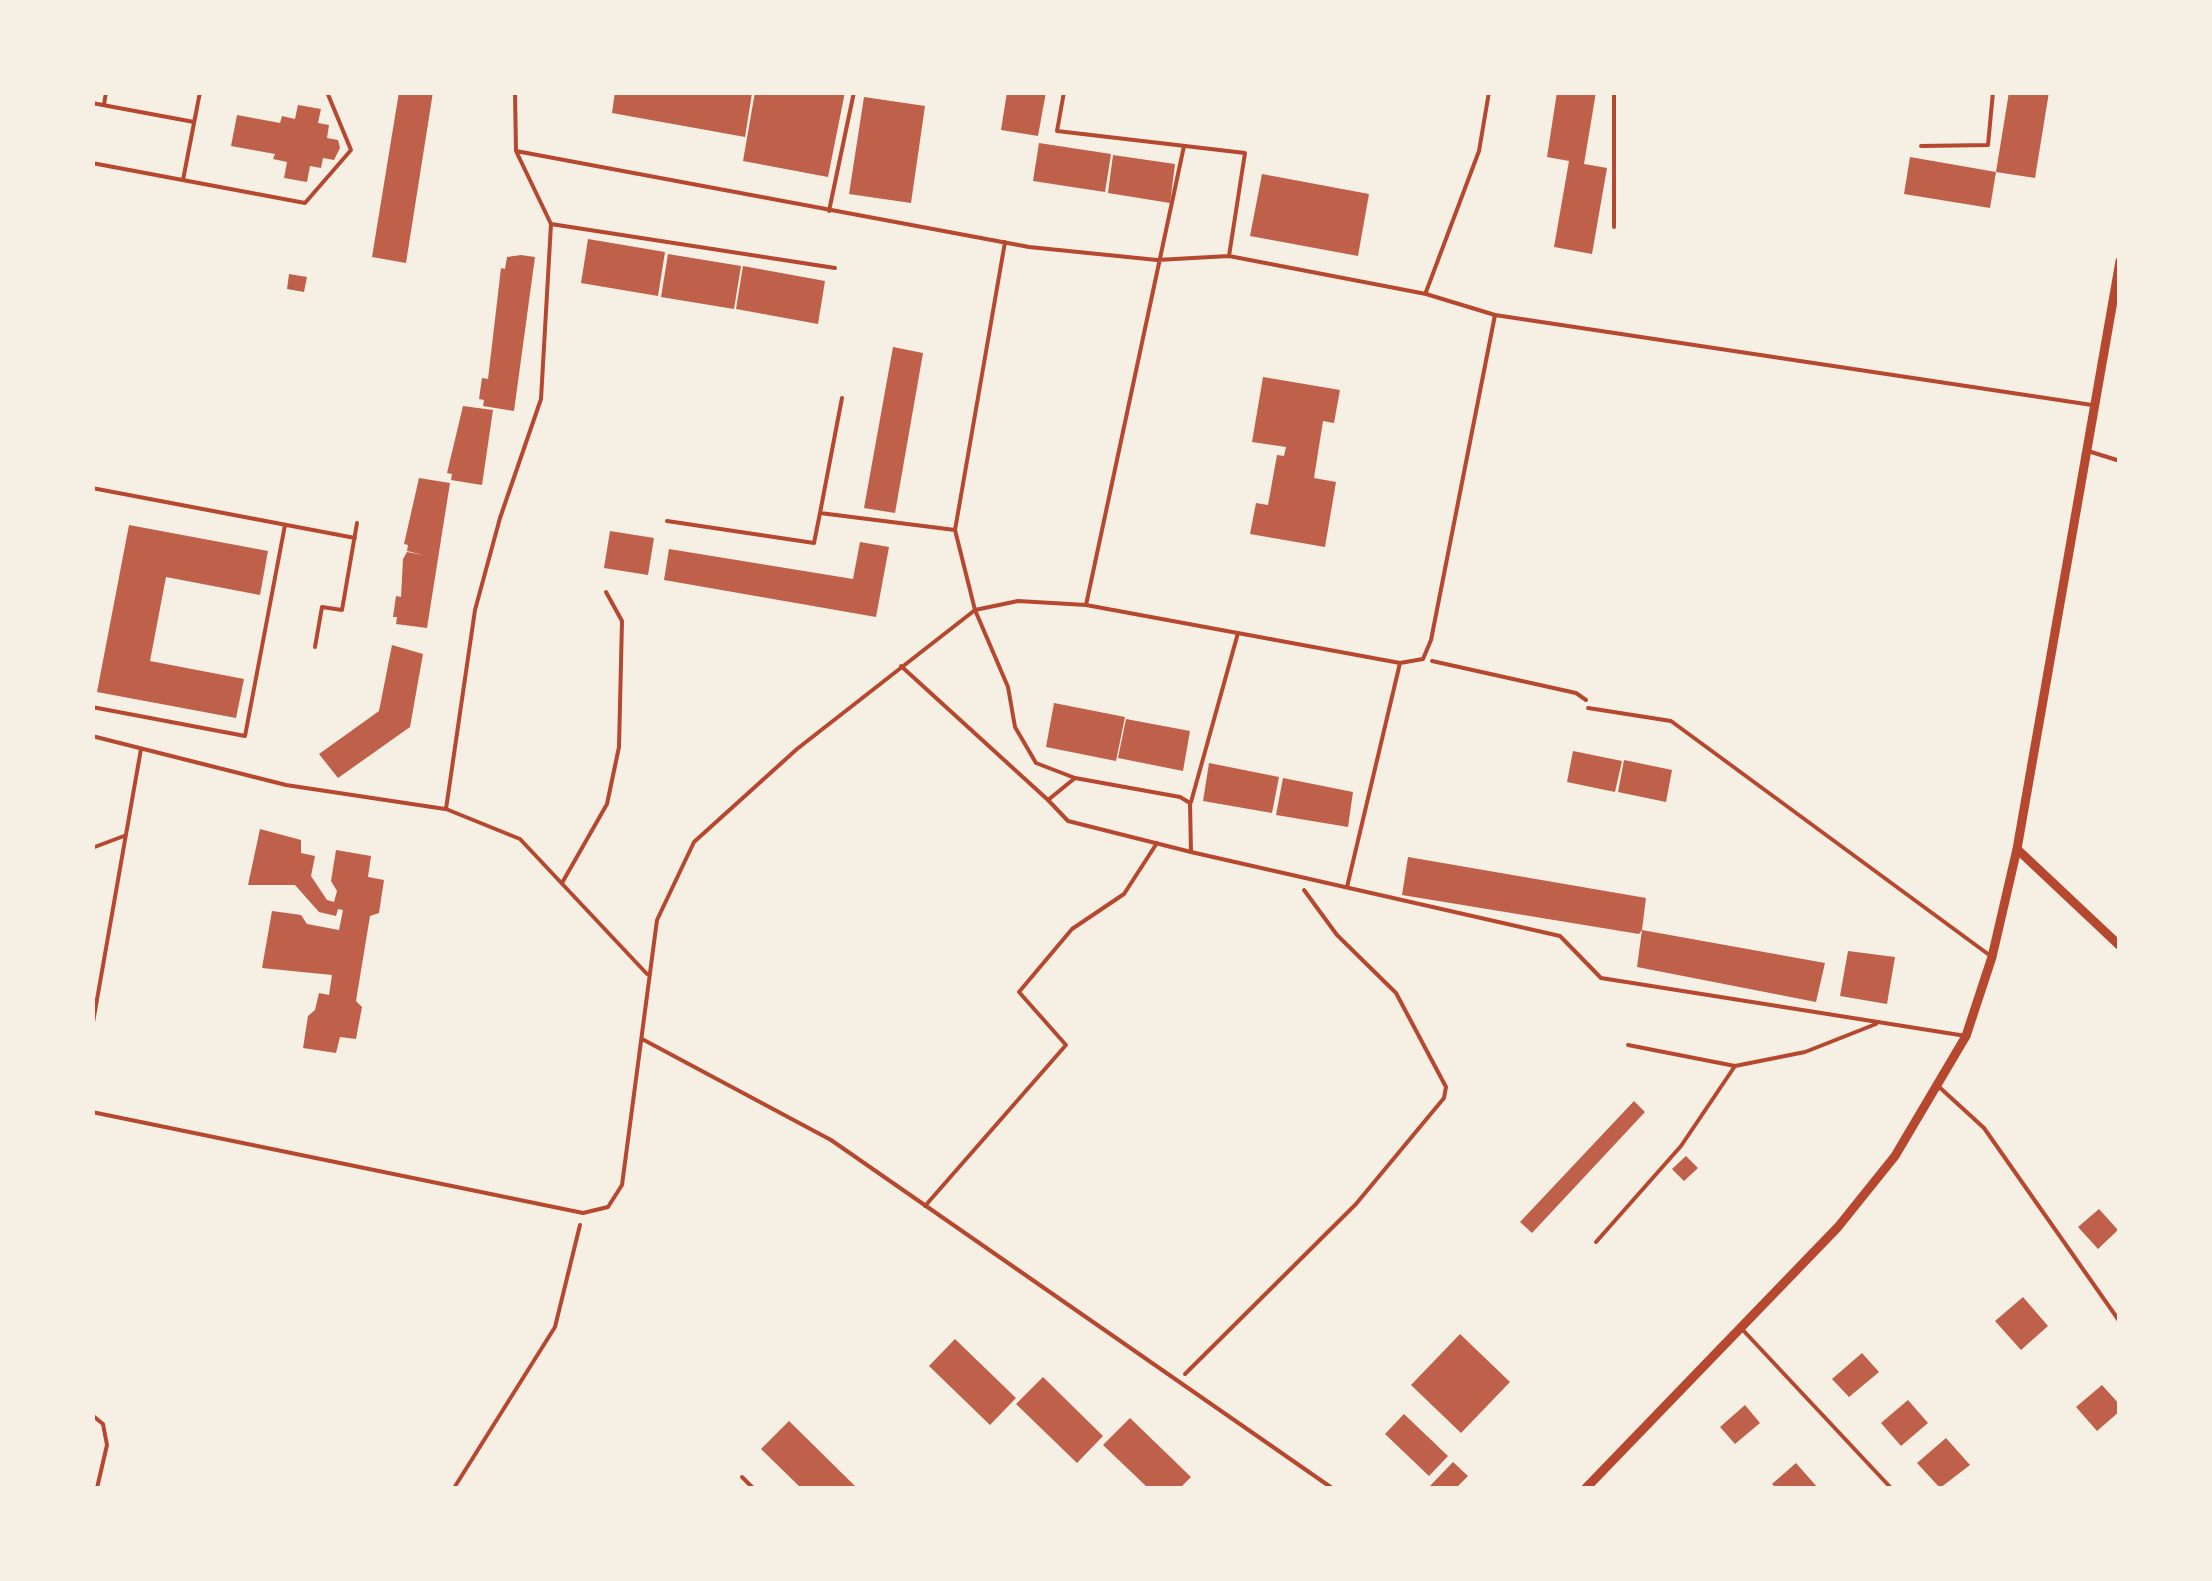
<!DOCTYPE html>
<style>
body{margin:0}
#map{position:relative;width:2212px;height:1581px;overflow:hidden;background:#f6efe4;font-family:Ubuntu,sans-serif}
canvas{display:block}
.frame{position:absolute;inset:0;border:95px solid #f6efe4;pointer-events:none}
</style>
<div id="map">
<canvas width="2212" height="1581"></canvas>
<div class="frame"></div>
</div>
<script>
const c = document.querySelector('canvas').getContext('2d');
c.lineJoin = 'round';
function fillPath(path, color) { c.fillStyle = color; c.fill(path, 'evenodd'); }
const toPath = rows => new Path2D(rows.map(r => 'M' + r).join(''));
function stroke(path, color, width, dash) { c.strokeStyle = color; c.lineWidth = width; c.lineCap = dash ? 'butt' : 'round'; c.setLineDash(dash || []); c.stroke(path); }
fillPath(toPath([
 [399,92,433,92,406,263,372,257],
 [615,92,750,92,752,93,745,137,612,113],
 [755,92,845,92,828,177,743,161],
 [1007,92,1046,92,1038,136,1001,130],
 [1557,92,1596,92,1584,164,1607,168,1592,254,1554,247,1569,161,1547,157],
 [2009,92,2049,92,2035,178,1996,172],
 [864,97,925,106,911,203,849,194],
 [298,105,321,109,318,123,329,125,327,138,338,140,340,148,334,160,323,158,321,168,310,166,307,182,284,178,287,162,273,159,275,154,231,146,237,115,280,123,282,116,295,119],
 [1039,143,1111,154,1105,192,1033,181],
 [1113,155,1175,164,1170,203,1108,193],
 [1910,157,1996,172,1990,208,1904,194],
 [1262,174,1369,194,1358,256,1250,236],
 [588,239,665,252,658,296,581,283],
 [668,254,741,266,734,309,661,297],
 [521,255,535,257,514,411,483,406,484,400,479,399,482,378,488,379,501,268,505,269,507,257],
 [743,266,825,281,818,324,736,309],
 [289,274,307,277,304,292,287,289],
 [893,347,923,353,895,513,864,508],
 [1263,377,1340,390,1334,423,1323,421,1314,478,1336,482,1325,547,1250,534,1256,503,1268,505,1277,455,1284,456,1286,447,1252,442],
 [463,406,493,410,482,485,451,480,452,474,447,473],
 [419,478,450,483,427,628,396,624,397,617,393,617,396,596,401,597,403,559,407,552,423,555,407,551,408,545,404,544],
 [129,525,268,551,260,595,166,577,150,661,244,679,236,718,97,692],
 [610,531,654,538,648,575,604,568],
 [860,542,889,547,876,617,664,580,669,549,853,579],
 [392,645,423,654,410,727,338,778,319,754,379,711],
 [1054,703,1125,717,1116,761,1046,747],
 [1126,719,1190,731,1183,771,1118,758],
 [1573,751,1622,761,1615,792,1567,782],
 [1624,760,1672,770,1666,802,1618,792],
 [1209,763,1279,777,1272,813,1203,801],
 [1283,778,1353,792,1348,827,1276,815],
 [260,829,301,840,301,853,315,856,311,876,327,900,334,902,337,891,331,881,336,850,371,856,368,877,384,880,379,913,370,916,356,1001,362,1007,356,1039,340,1037,336,1053,303,1048,308,1016,315,1010,319,993,329,995,332,975,262,968,272,911,301,915,307,924,339,930,343,910,338,909,336,916,319,912,295,885,248,885],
 [1408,857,1646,898,1642,930,1639,934,1402,895],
 [1642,930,1825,963,1816,1002,1637,967],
 [1848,951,1895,957,1887,1004,1840,996],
 [1634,1101,1645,1112,1532,1233,1520,1222],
 [1686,1156,1698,1168,1684,1181,1672,1169],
 [2099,1209,2118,1230,2098,1249,2078,1227],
 [2023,1297,2048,1326,2021,1350,1995,1321],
 [1460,1334,1510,1382,1461,1433,1411,1385],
 [955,1339,1016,1398,990,1425,929,1366],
 [1862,1353,1879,1372,1849,1397,1832,1379],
 [1043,1377,1103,1436,1077,1463,1016,1404],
 [2102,1385,2120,1405,2120,1411,2097,1431,2076,1407],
 [1908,1400,1928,1423,1901,1446,1881,1423],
 [1745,1405,1760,1423,1735,1444,1720,1427],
 [1404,1414,1448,1456,1429,1476,1385,1434],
 [1130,1418,1191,1477,1180,1488,1148,1488,1103,1445],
 [789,1421,857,1488,801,1488,761,1449],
 [1946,1438,1970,1465,1940,1488,1917,1463],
 [1453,1462,1468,1476,1456,1488,1428,1488],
 [1796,1463,1818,1488,1776,1488,1772,1484]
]), '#bf614a');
stroke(toPath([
 [92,103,194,122],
 [104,105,106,92],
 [92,163,305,203,351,150,327,92],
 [183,180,200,92],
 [1432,661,1576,693,1586,700],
 [1185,1374,1356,1204,1444,1098,1446,1087,1396,993,1337,935,1304,890],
 [454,1488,555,1327,580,1225]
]), '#b5482f', 4);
stroke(toPath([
 [515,92,516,151,1029,247,1157,260,1229,256,1426,294,1495,315],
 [1064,92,1057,131,1245,153,1229,256],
 [1614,92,1614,227],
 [1921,146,1988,145,1993,92],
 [516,151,551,224,835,268],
 [829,211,854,92],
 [551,224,541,399,500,518,475,610,446,809,520,839,647,974],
 [1426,292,1479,151,1489,92],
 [842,398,820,513,955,530,1005,242],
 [2088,451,2120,461],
 [92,488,355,538],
 [667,521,814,543,820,513],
 [955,530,975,610,1008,687,1015,727,1036,763,1075,778],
 [1086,605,1184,146],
 [315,647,322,607,342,610,357,523],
 [901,666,1048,800,1075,778,1180,797,1190,803,1191,852,1560,936,1601,978,1966,1036],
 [92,707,245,736,285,525],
 [1588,708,1671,721,1992,957],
 [92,736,286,785,445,809],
 [1048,800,1068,821,1191,852],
 [1191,802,1238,633],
 [92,848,124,836],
 [562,883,607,804,619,747,622,621,606,592],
 [1347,887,1400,663],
 [92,1028,141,749],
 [642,1039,831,1140,1332,1488],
 [1628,1045,1735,1066],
 [1937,1085,1984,1128,2120,1322],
 [92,1112,583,1213,608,1207,622,1185,657,920,694,842,797,749,975,610,1018,601,1086,605,1400,663,1423,659,1431,640,1495,315,2092,405],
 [925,1206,1066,1045,1019,992,1072,929,1124,894,1157,843],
 [1596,1242,1681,1146,1735,1066,1805,1052,1876,1024],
 [1741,1328,1891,1488],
 [92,1415,103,1424,107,1445,97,1488],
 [742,1477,753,1488]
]), '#b5482f', 4);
stroke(toPath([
 [2017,849,2120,946],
 [1586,1488,1838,1227,1895,1156,1966,1036,1992,957,2017,849,2120,261]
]), '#b5482f', 9);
</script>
